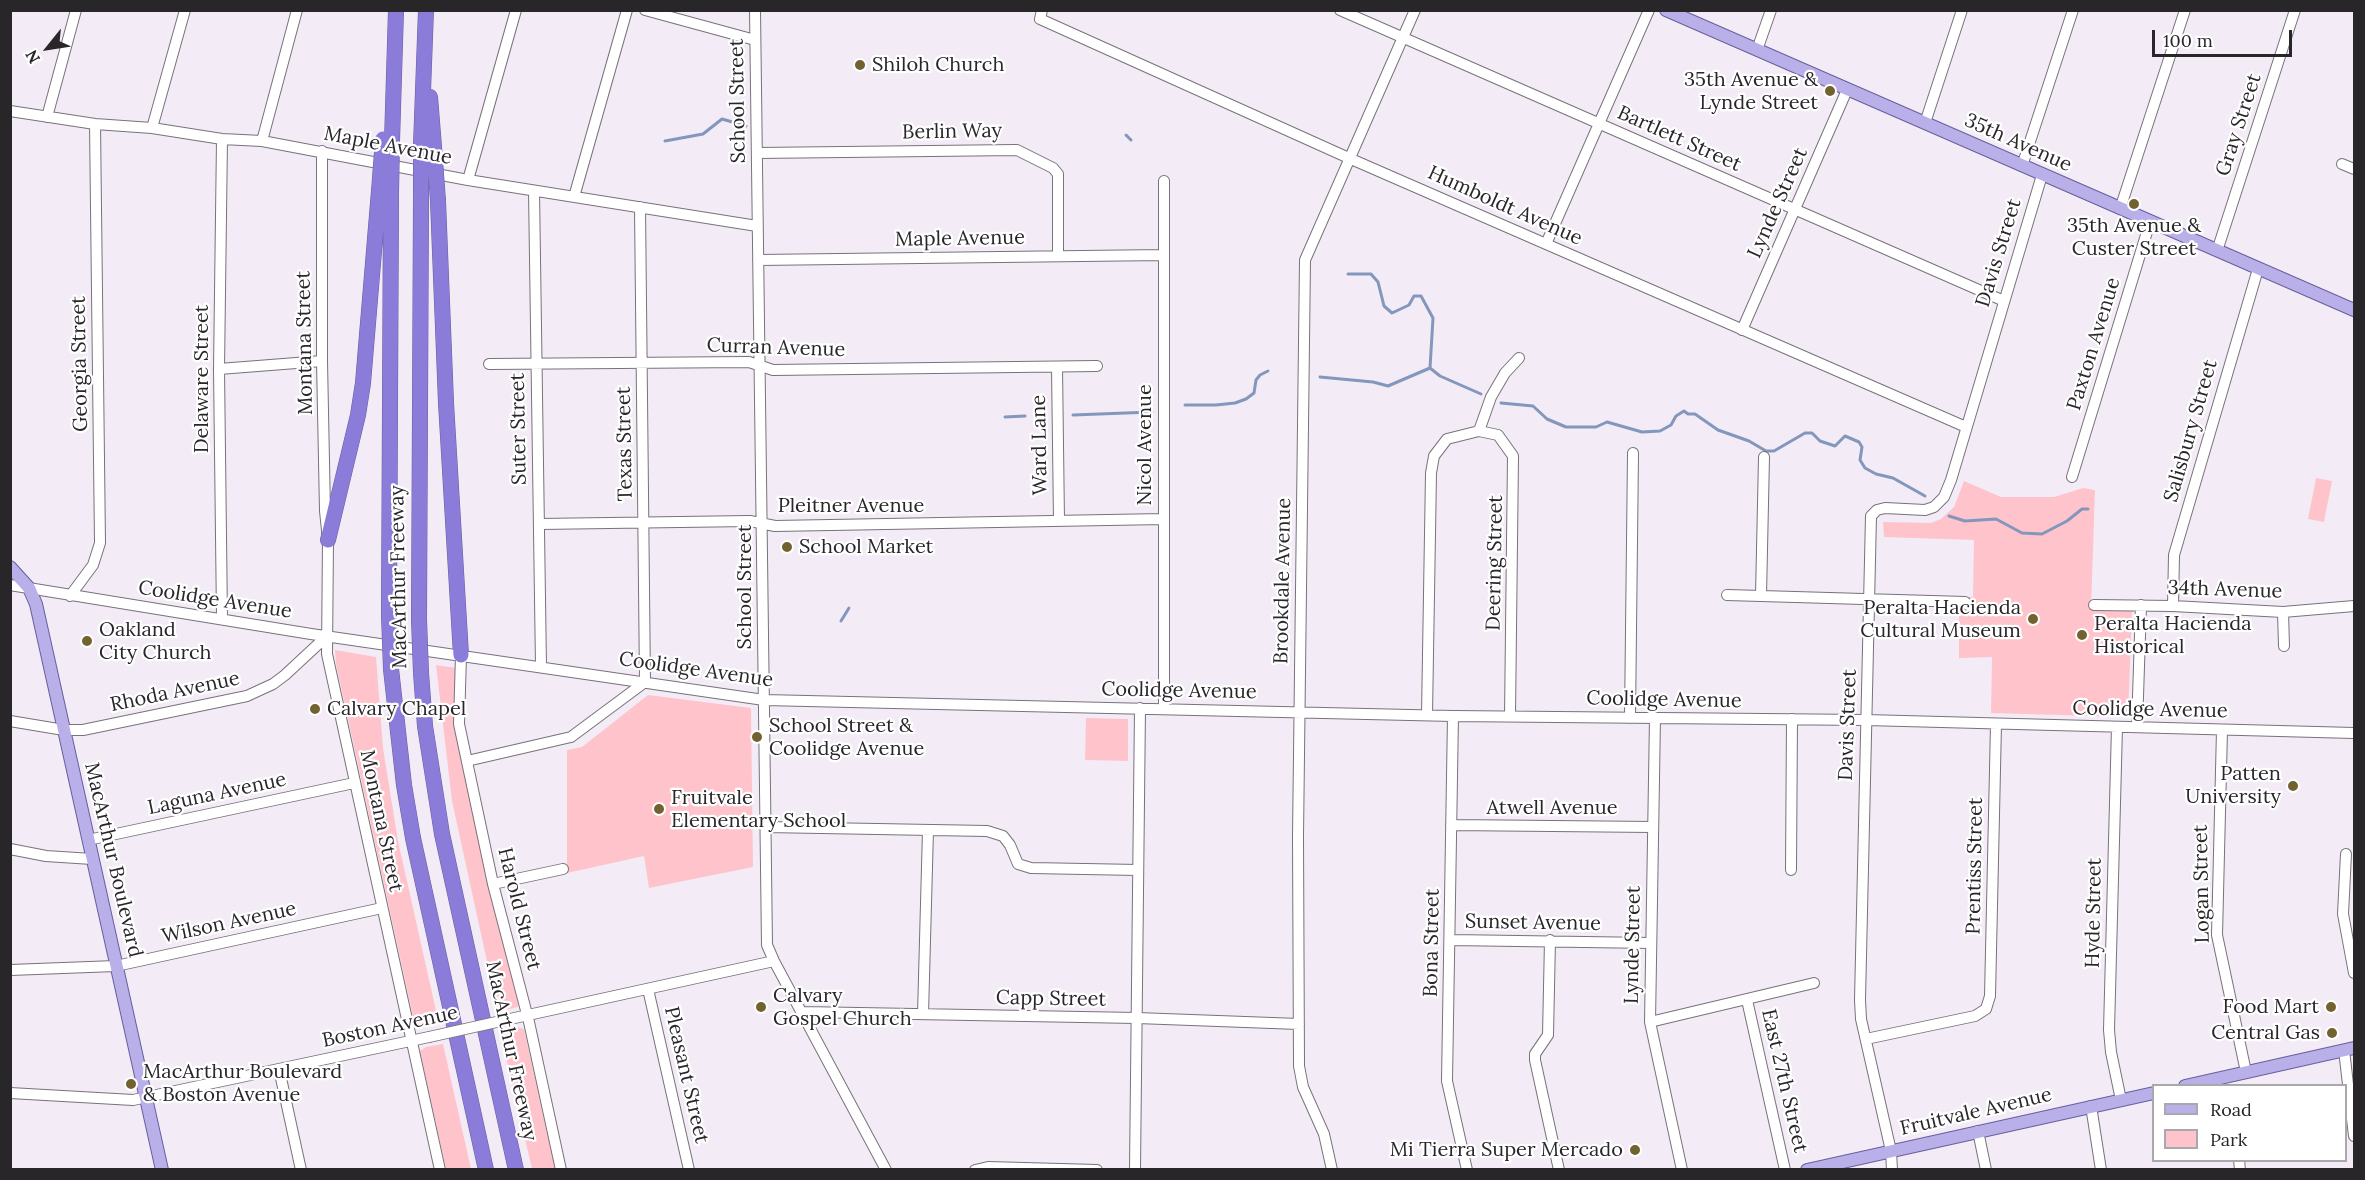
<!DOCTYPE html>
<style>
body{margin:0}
#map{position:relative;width:2365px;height:1180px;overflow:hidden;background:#f3ecf6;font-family:Lora,serif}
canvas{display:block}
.frame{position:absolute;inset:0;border:12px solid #29262a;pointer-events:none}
.legend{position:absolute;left:2152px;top:1084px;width:195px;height:78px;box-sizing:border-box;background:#fff;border:2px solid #a9a8aa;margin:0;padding:8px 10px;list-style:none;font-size:18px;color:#29262a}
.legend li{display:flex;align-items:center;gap:12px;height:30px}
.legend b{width:30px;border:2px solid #a9a8aa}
.north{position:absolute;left:18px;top:18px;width:60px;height:60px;-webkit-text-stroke:4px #fff;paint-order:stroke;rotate:240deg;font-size:16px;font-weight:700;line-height:24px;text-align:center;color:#29262a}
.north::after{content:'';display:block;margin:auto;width:21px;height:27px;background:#29262a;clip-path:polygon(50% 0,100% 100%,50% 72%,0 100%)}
.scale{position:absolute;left:2152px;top:30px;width:140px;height:27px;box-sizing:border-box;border:3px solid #29262a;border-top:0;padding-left:8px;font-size:18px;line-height:21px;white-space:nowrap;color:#29262a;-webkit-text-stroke:4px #fff;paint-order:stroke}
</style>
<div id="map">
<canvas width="2365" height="1180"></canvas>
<div class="frame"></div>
<ul class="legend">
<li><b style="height:8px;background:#b9b0e9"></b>Road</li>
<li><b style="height:16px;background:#ffc4cb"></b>Park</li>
</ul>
<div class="north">N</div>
<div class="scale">100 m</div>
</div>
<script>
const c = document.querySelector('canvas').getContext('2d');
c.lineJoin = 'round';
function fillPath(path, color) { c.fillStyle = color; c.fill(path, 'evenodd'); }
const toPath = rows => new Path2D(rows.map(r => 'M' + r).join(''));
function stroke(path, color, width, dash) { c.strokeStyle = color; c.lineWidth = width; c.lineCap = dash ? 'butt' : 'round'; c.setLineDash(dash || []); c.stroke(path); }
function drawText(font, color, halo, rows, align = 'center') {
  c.font = font + ' Lora,serif'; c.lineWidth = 4.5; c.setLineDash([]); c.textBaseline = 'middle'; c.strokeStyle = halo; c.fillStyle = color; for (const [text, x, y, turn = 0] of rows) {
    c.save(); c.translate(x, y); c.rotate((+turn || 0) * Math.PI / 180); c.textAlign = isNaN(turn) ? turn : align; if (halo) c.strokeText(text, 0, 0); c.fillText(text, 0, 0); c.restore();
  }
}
fillPath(toPath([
 [2316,478,2332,481,2324,522,2308,519],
 [1964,481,2001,497,2054,497,2083,488,2095,490,2091,609,2132,610,2128,717,1991,713,1992,657,1959,658,1959,597,1973,597,1974,540,1884,537,1883,522,1931,523,1941,519,1954,507],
 [335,650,376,657,383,748,398,841,439,1024,421,1028,415,1026,336,664],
 [436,665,456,668,454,725,489,888,518,1004,518,1007,498,1012,452,801],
 [648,695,751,708,753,867,649,888,644,856,567,873,567,750,582,747],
 [1086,718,1128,719,1128,761,1085,760],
 [517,1027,524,1029,555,1169,532,1169,500,1031],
 [443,1044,471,1169,446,1169,420,1051,426,1047]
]), '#ffc4cb');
stroke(toPath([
 [1126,135,1131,140],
 [665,141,703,134,722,119,746,126],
 [1348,274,1371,274,1378,282,1384,306,1392,313,1409,305,1414,296,1421,296,1433,318,1430,368],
 [1430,368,1440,376,1481,394],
 [1320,377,1373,382,1388,386,1430,368],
 [1501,403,1533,406,1547,419,1566,427,1596,427,1607,422,1642,432,1660,431,1671,425,1676,416,1684,411,1688,414,1695,414,1718,430,1749,441,1766,451,1774,451,1805,433,1812,433,1820,441,1835,446,1845,436,1859,442,1862,447,1860,460,1865,468,1876,474,1893,478,1925,496],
 [1185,405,1216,405,1235,403,1246,399,1254,393,1256,380,1260,375,1268,371],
 [1073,415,1152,412],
 [1005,417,1025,416],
 [1949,516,1965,521,1996,519,2022,533,2042,534,2067,521,2082,509,2088,509],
 [841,621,849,608]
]), '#8397bd', 3);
const minor = toPath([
 [645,10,755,40],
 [755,10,767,945,774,961,886,1170],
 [1042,10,1040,19,1351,159,1966,427],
 [1340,10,2004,301],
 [1757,50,1771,10],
 [10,111,95,124,152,128,222,139,262,141,468,180,757,226],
 [47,117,76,10],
 [1925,123,1962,10],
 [152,128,185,10],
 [262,141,297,10],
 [322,151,322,361,325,511,328,540,327,654,440,1170],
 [757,153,1017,150,1053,168,1058,174,1058,255],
 [2342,164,2354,169],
 [2022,166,2073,10],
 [468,180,516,10],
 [534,191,541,666],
 [574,197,627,10],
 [2120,209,2185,10],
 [1546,244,1649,10],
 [2217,251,2295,10],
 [758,260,1163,255],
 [1742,330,1847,90],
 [489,364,749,362,773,370,1097,366],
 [1057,367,1059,521],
 [219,369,322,361],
 [1479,431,1491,397,1505,373,1519,358],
 [2072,477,2150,222],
 [539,524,750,521,775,526,1163,519],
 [10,585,311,634,764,700,1453,716,1866,720,2354,733],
 [1727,595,1965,602,1974,610],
 [70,596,93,565,100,543,95,124],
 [1761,596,1764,457],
 [2094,605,2173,606,2283,612,2354,606],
 [2173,606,2174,555,2258,269],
 [2283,612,2284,646],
 [222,619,219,369,222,139],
 [461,655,459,724,493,884,529,1022,561,1170],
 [1164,709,1164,181],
 [1427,715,1431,473,1434,456,1447,439,1479,431,1498,435,1513,456,1510,716],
 [1453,716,1447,1081,1467,1170],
 [1630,718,1633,453],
 [1655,718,1650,1022,1682,1170],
 [10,721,64,730,83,730,247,696,273,684,285,675,327,636],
 [2117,727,2109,1030,2111,1052,2121,1100],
 [2137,727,2141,605],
 [2222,730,2217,935,2246,1072],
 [467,761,571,737,645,682,640,207],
 [1451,825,1653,827],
 [766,827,987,831,1003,836,1010,845,1018,864,1031,868,1138,870],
 [88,840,354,783],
 [10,849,46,856,92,859],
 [2346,854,2343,914,2354,973],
 [1791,870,1792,719],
 [493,884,563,869],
 [1451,940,1651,943],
 [1550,940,1548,1035,1535,1054,1535,1060,1559,1170],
 [10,970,116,966,382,908],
 [648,989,689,1170],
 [1747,1000,1785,1170],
 [803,1012,1137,1018,1299,1024],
 [923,1014,928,830],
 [510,1019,774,961],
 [1650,1022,1814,983],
 [1866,1039,1975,1016,1986,1009,1990,996,1996,724],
 [2344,1050,2354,1136],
 [279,1069,301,1170],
 [10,1093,133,1100,429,1037],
 [2091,1106,2101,1170],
 [1978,1131,1986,1170],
 [2239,1160,2240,1170],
 [975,1170,988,1167,1097,1170],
 [1135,1170,1140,708],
 [1332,1170,1324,1134,1303,1087,1299,1066,1298,837,1305,260,1415,10],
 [1892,1170,1891,1151,1861,1019,1860,1000,1871,516,1877,510,1885,508,1925,510,1934,507,1944,497,1951,480,2042,175]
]);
const major = toPath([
 [1666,10,2354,310],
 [10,567,29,588,36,604,162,1170],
 [2185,1086,2354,1048],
 [1807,1170,2154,1093]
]);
const highway = toPath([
 [430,97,434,147],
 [392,141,396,10],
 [421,145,426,10],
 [438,201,446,403,461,655],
 [328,540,358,415,363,383,379,191],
 [389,615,391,193],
 [419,619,421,198],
 [391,669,404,785,413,838,486,1170],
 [421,673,425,726,442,834,516,1170]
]);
stroke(minor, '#78727a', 12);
stroke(major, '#695e9c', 14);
stroke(highway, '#695e9c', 16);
stroke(minor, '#fff', 10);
stroke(major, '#b9b0e9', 12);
stroke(highway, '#8b7cda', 15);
const minorBridge = toPath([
 [429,1037,510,1019]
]);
const highwayBridge = toPath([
 [421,145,421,198],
 [434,147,438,201],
 [379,191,383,139],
 [391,193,392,141],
 [389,615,391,669],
 [419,619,421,673]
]);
stroke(minorBridge, '#78727a', 12, []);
stroke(highwayBridge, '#695e9c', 16, []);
stroke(minorBridge, '#fff', 10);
stroke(highwayBridge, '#8b7cda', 15);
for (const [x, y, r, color] of [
 [860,65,6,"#726230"],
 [1830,91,6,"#726230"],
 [2134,204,6,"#726230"],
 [787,547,6,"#726230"],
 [2033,619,6,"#726230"],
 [2082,635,6,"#726230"],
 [87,641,6,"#726230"],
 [315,709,6,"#726230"],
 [757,737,6,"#726230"],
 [2293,786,6,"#726230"],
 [659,809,6,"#726230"],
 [761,1007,6,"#726230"],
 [2331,1007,6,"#726230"],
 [2332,1033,6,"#726230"],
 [131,1084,6,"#726230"],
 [1635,1150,6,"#726230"]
]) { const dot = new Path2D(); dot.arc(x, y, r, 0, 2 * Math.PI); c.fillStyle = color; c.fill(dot); stroke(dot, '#fff', 2); }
drawText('20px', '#29262a', '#fff', [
 ["Shiloh Church",872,65],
 ["35th Avenue &",1818,80,"right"],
 ["Lynde Street",1818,103,"right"],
 ["35th Avenue &",2134,226,"center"],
 ["Custer Street",2134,249,"center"],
 ["School Market",799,547],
 ["Peralta Hacienda",2021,608,"right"],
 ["Cultural Museum",2021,631,"right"],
 ["Peralta Hacienda",2094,624],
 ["Historical",2094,647],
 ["Oakland",99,630],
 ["City Church",99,653],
 ["Calvary Chapel",327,709],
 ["School Street &",769,726],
 ["Coolidge Avenue",769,749],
 ["Patten",2281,774,"right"],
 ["University",2281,797,"right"],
 ["Fruitvale",671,798],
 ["Elementary School",671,821],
 ["Calvary",773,996],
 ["Gospel Church",773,1019],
 ["Food Mart",2319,1007,"right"],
 ["Central Gas",2320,1033,"right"],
 ["MacArthur Boulevard",143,1072],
 ["& Boston Avenue",143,1095],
 ["Mi Tierra Super Mercado",1623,1150,"right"]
], 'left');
drawText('20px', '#29262a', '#fff', [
 ["School Street",738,101,-91],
 ["Gray Street",2239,125,-72],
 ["Berlin Way",952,132,-1],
 ["Bartlett Street",1679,139,24],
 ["35th Avenue",2018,143,24],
 ["Maple Avenue",388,146,11],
 ["Lynde Street",1778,203,-66],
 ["Humboldt Avenue",1505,206,24],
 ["Maple Avenue",960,239,-1],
 ["Davis Street",1999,253,-73],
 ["Montana Street",305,343,-91],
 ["Paxton Avenue",2094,344,-73],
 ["Curran Avenue",776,348,2],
 ["Georgia Street",80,364,-91],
 ["Delaware Street",202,379,-90],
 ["Suter Street",519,429,-91],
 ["Salisbury Street",2191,431,-74],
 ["Texas Street",625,444,-91],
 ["Ward Lane",1040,445,-91],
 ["Nicol Avenue",1145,445,-90],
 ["Pleitner Avenue",851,506],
 ["Deering Street",1495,563,-89],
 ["MacArthur Freeway",399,577,-91],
 ["Brookdale Avenue",1283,581,-89],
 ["School Street",745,587,-90],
 ["34th Avenue",2225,590,2],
 ["Coolidge Avenue",215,600,9],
 ["Coolidge Avenue",696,670,8],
 ["Coolidge Avenue",1179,691,1],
 ["Rhoda Avenue",175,692,-12],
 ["Coolidge Avenue",1664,700,1],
 ["Coolidge Avenue",2150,710,1],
 ["Davis Street",1848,725,-88],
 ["Laguna Avenue",217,794,-12],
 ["Atwell Avenue",1552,808],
 ["Montana Street",381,821,78],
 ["MacArthur Boulevard",113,860,77],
 ["Prentiss Street",1975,866,-89],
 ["Logan Street",2202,884,-91],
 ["Harold Street",519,909,76],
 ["Hyde Street",2094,913,-89],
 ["Wilson Avenue",229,923,-12],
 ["Sunset Avenue",1533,923,1],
 ["Bona Street",1432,943,-89],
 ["Lynde Street",1633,945,-89],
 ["Capp Street",1051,999,1],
 ["Boston Avenue",390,1027,-12],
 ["MacArthur Freeway",511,1051,78],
 ["Pleasant Street",686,1075,77],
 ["East 27th Street",1784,1081,77],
 ["Fruitvale Avenue",1976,1112,-13]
]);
</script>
